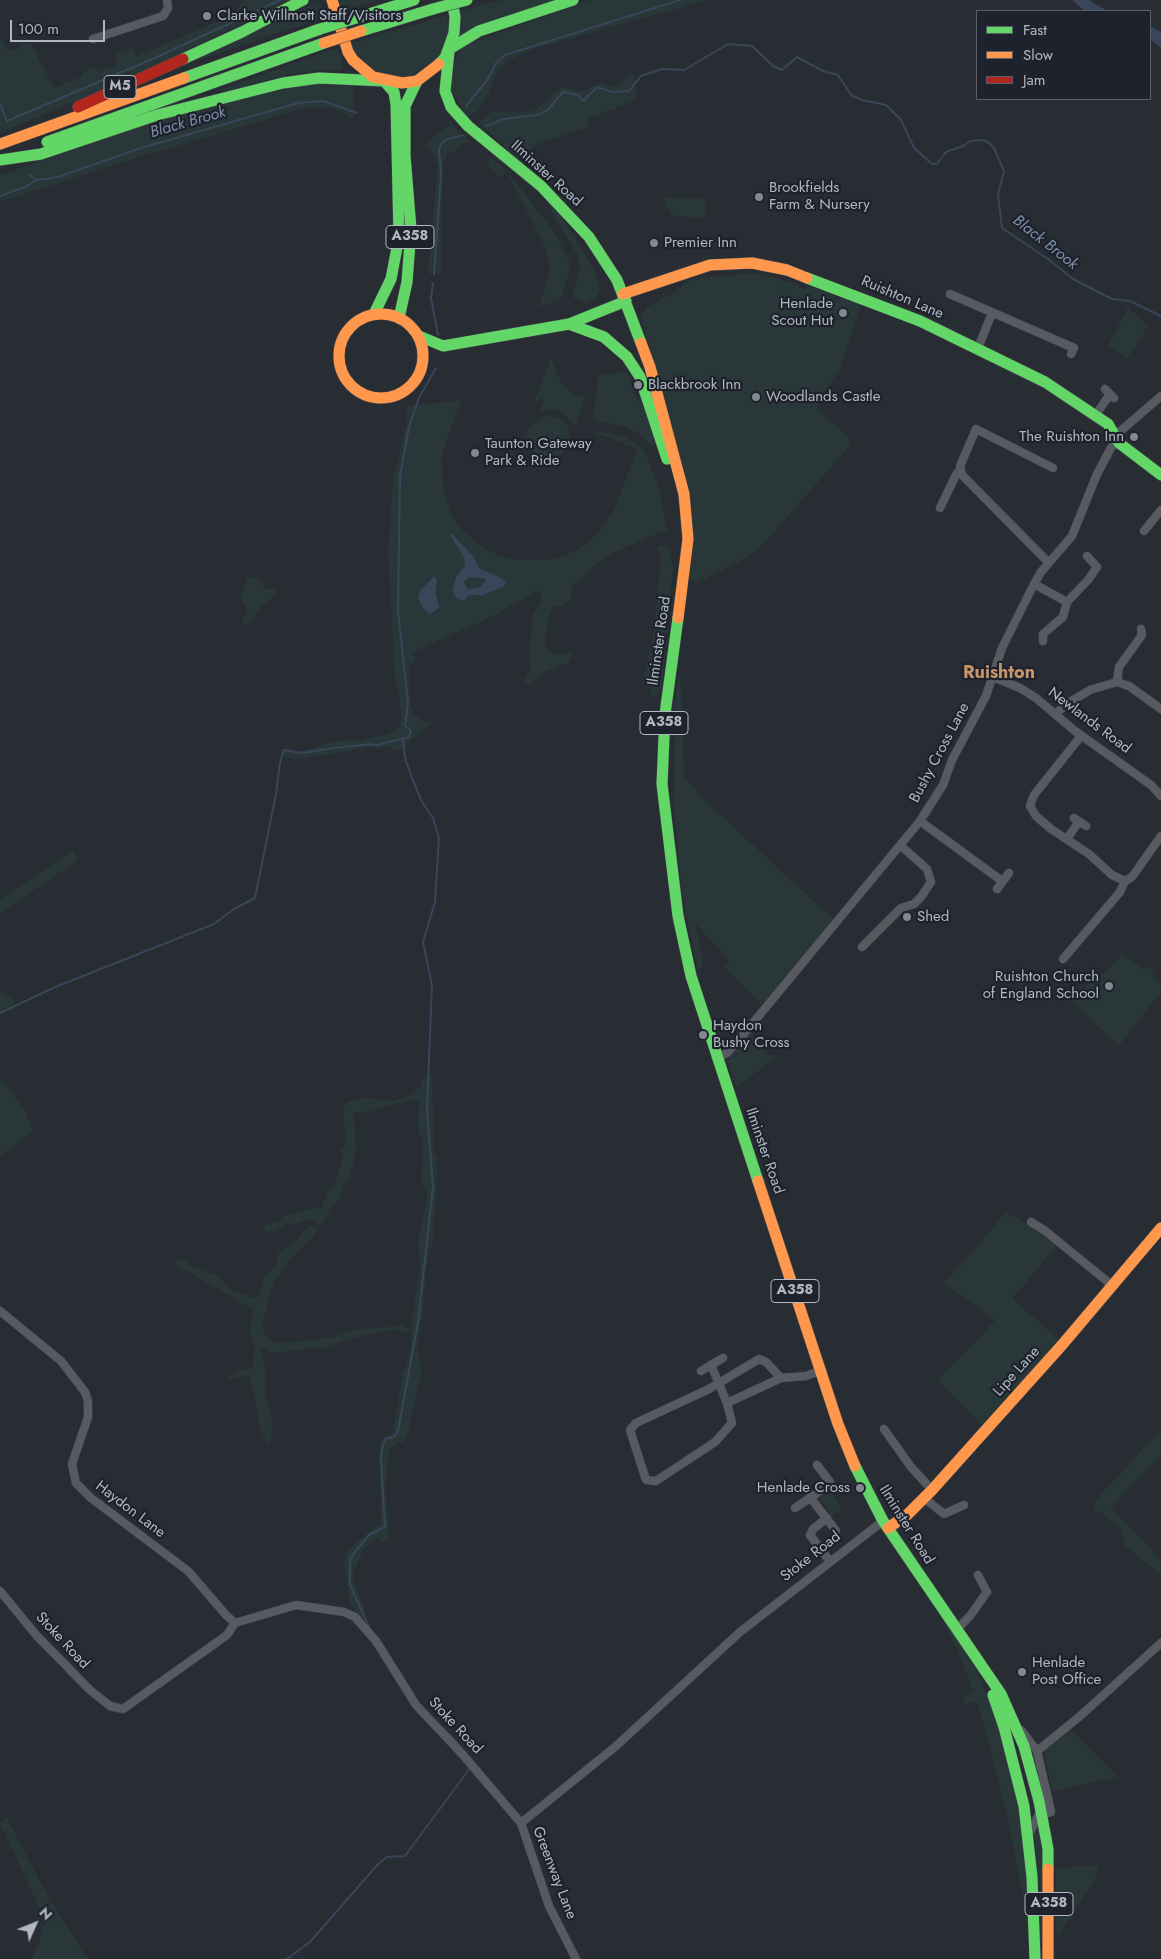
<!DOCTYPE html>
<style>
body{margin:0}
#map{position:relative;width:1161px;height:1959px;overflow:hidden;background:#282c33;font-family:Jost,sans-serif}
canvas{display:block}
.legend{position:absolute;left:976px;top:10px;width:175px;height:90px;box-sizing:border-box;background:#1d222c;border:1px solid #595e68;margin:0;padding:6px 9px;list-style:none;font-size:15px;color:#b2b8c3}
.legend li{display:flex;align-items:center;gap:10px;height:25px}
.legend b{width:25px;border:1px solid #595e68}
.north{position:absolute;left:10px;top:1899px;width:50px;height:50px;-webkit-text-stroke:4px #1d222c;paint-order:stroke;rotate:46deg;font-size:14px;font-weight:700;line-height:20px;text-align:center;color:#b2b8c3}
.north::after{content:'';display:block;margin:auto;width:18px;height:22px;background:#b2b8c3;clip-path:polygon(50% 0,100% 100%,50% 72%,0 100%)}
.scale{position:absolute;left:10px;top:20px;width:95px;height:22px;box-sizing:border-box;border:2px solid #b2b8c3;border-top:0;padding-left:6px;font-size:15px;line-height:18px;white-space:nowrap;color:#b2b8c3;-webkit-text-stroke:4px #1d222c;paint-order:stroke}
</style>
<div id="map">
<canvas width="1161" height="1959"></canvas>
<ul class="legend">
<li><b style="height:6px;background:#63d668"></b>Fast</li>
<li><b style="height:6px;background:#ff974d"></b>Slow</li>
<li><b style="height:6px;background:#b3261e"></b>Jam</li>
</ul>
<div class="north">N</div>
<div class="scale">100 m</div>
</div>
<script>
const c = document.querySelector('canvas').getContext('2d');
c.lineJoin = 'round';
function fillPath(path, color) { c.fillStyle = color; c.fill(path, 'evenodd'); }
const toPath = rows => new Path2D(rows.map(r => 'M' + r).join(''));
function stroke(path, color, width, dash) { c.strokeStyle = color; c.lineWidth = width; c.lineCap = dash ? 'butt' : 'round'; c.setLineDash(dash || []); c.stroke(path); }
function drawText(font, color, halo, rows, align = 'center') {
  c.font = font + ' Jost,sans-serif'; c.lineWidth = 4.5; c.setLineDash([]); c.textBaseline = 'middle'; c.strokeStyle = halo; c.fillStyle = color; for (const [text, x, y, turn = 0] of rows) {
    c.save(); c.translate(x, y); c.rotate((+turn || 0) * Math.PI / 180); c.textAlign = isNaN(turn) ? turn : align; if (halo) c.strokeText(text, 0, 0); c.fillText(text, 0, 0); c.restore();
  }
}
fillPath(toPath([
 [244,0,290,0,127,80,0,133,0,36,10,52,30,42,54,88,81,77,83,72,90,68,96,67,98,72,118,65,114,54,132,48,136,56,231,16],
 [339,0,379,0,342,12],
 [503,0,554,0,459,36,459,11],
 [590,0,708,0,537,48,507,61,497,73,486,99,477,112,465,117,448,82,457,55,464,45],
 [319,1,326,17,196,61,206,55],
 [447,15,449,33,440,57,418,74,397,78,377,73,359,59,351,43],
 [337,48,342,61,343,67,341,70,300,72,230,90,216,91],
 [634,74,637,94,634,101,588,119,590,126,538,144,519,155,517,159,478,122,492,112,534,111,561,87,584,91,600,83,616,87,627,75],
 [313,83,354,86,354,119,335,109,319,107,302,109,113,165,0,202,0,175,180,113],
 [451,124,471,142,465,143,448,155,443,162,441,270,439,275,429,274,428,266,438,165,429,147,422,146],
 [491,158,506,170,504,176,500,177,486,165],
 [510,174,556,235,570,263,570,270,560,300,539,307,550,269,546,249,509,176],
 [542,194,556,208,593,267,601,289,596,298,585,303,572,297,580,266,577,255],
 [663,197,706,199,707,211,703,218,698,218,671,215],
 [756,273,798,284,798,287,804,289,813,285,834,292,834,298,838,300,843,295,862,302,840,368,817,405,820,412,849,437,851,444,764,544,746,558,696,583,689,579,693,546,652,355,641,318,647,307,673,293,684,284,697,278],
 [1128,307,1148,326,1127,359,1108,346],
 [551,358,562,384,574,394,586,396,576,427,567,416,559,411,551,409,539,412,544,400,540,398,538,402,534,401],
 [627,372,638,401,644,408,656,445,652,446,639,434,627,427,593,420,598,375],
 [461,400,442,454,443,487,453,516,464,532,478,544,493,553,516,560,549,560,567,555,587,543,604,526,615,508,637,449,594,432,596,431,625,436,644,450,658,485,668,531,658,533,604,557,573,586,571,598,564,605,554,605,550,613,545,642,548,651,554,655,572,652,573,656,568,665,563,664,544,672,530,685,523,681,526,674,531,670,529,649,531,633,533,615,542,598,538,590,493,616,411,653,416,657,409,669,411,709,414,715,423,721,434,721,400,750,394,750,388,746,381,749,370,747,302,759,285,758,281,751,284,748,299,752,334,741,361,740,388,734,399,727,402,716,395,676,388,555,393,479,407,423,407,406],
 [452,534,473,556,479,568,503,579,506,583,504,586,484,595,469,595,452,591,456,577,465,565,464,558,450,535],
 [431,577,436,582,438,611,422,607,418,598,421,589],
 [551,416,561,419,568,426,570,441,562,454,546,457,527,449,524,440,526,431,540,418],
 [666,545,670,549,673,568,669,617,662,687,654,700,649,687,645,685,644,673,653,637,657,600,661,556,657,550,659,546],
 [251,577,257,577,265,589,276,589,276,594,261,606,249,623,246,625,241,621,246,613,246,607,240,597,248,578],
 [470,577,486,579,486,580,480,587,467,589,464,582],
 [679,674,682,693,684,777,709,804,833,919,762,1005,723,966,729,961,696,924,703,961,702,967,698,970,682,894,674,809,675,699],
 [73,850,78,860,0,913,0,899],
 [1122,954,1143,969,1146,966,1155,973,1152,977,1161,985,1161,992,1119,1046,1070,1000,1106,971],
 [0,992,12,999,14,1006,0,1013],
 [751,1032,760,1046,774,1059,736,1087,727,1061],
 [432,1074,434,1155,437,1158,436,1193,433,1241,426,1267,423,1311,417,1348,422,1369,408,1432,403,1442,397,1443,390,1449,388,1456,386,1489,389,1538,384,1543,378,1539,372,1541,364,1549,354,1571,354,1582,366,1614,365,1617,360,1618,348,1600,349,1596,344,1563,348,1550,360,1539,381,1524,379,1444,383,1437,393,1433,403,1370,411,1350,412,1318,420,1270,418,1240,428,1196,421,1181,423,1142,418,1130,419,1100,398,1103,374,1111,354,1113,356,1149,351,1173,342,1188,339,1201,331,1207,323,1223,318,1224,315,1220,306,1219,298,1223,286,1224,276,1230,266,1232,263,1229,266,1224,278,1221,285,1215,293,1215,297,1212,313,1208,321,1209,328,1191,335,1183,342,1160,341,1150,346,1145,343,1107,347,1102,366,1098,395,1101,415,1092,421,1086,423,1076],
 [0,1077,25,1111,33,1132,0,1156],
 [1005,1212,1011,1217,1015,1216,1057,1245,1012,1299,1060,1340,983,1427,937,1379,975,1343,995,1320,943,1283,976,1248],
 [312,1225,317,1228,314,1237,290,1259,274,1281,263,1322,263,1331,268,1339,276,1343,316,1340,336,1336,356,1329,388,1327,402,1324,409,1329,408,1332,392,1330,371,1334,344,1340,327,1347,273,1353,261,1348,266,1375,265,1392,272,1416,271,1442,268,1443,261,1432,250,1377,246,1376,229,1380,229,1377,235,1373,253,1367,254,1346,250,1332,253,1309,176,1265,176,1261,182,1258,192,1267,217,1275,230,1289,257,1299,265,1276,275,1267,279,1252,295,1243,303,1232],
 [1161,1429,1161,1455,1111,1507,1161,1560,1161,1575,1125,1546,1120,1529,1108,1518,1100,1512,1092,1511,1095,1501],
 [831,1491,842,1509,832,1517,820,1498],
 [945,1620,976,1669,999,1724,1024,1831,1027,1917,1009,1826,986,1733,977,1702,963,1705,963,1699,973,1691,961,1659,943,1621],
 [1071,1728,1089,1748,1118,1777,1052,1792,1044,1749],
 [7,1818,50,1900,88,1959,31,1959,39,1944,43,1916,0,1823],
 [1038,1824,1046,1893,1040,1959,1040,1888,1034,1834,1035,1828],
 [1095,1865,1099,1868,1096,1877,1059,1935,1056,1932,1056,1868]
]), '#293739');
fillPath(toPath([
 [1072,0,1089,0,1107,11,1085,11],
 [1150,26,1161,32,1161,48,1150,39],
 [452,534,473,556,479,568,503,579,506,583,504,586,484,595,469,595,463,601,456,597,452,591,453,587,456,577,465,565,464,558,450,535],
 [470,577,485,579,486,580,480,587,467,589,464,582],
 [434,576,437,580,436,593,439,608,430,614,422,607,418,598,421,589]
]), '#39465a');
stroke(toPath([
 [0,104,7,121,157,57,280,0],
 [466,106,488,79,496,63,505,55,680,0],
 [486,126,504,119,537,115,548,110,563,92,578,95,583,101,597,87,612,92,629,91,641,76,662,69,684,70,728,44,752,46,773,66,782,70,797,57,823,71,838,75,851,95,862,100,886,105,901,120,914,148,932,164,937,164,946,152,963,146,970,141,982,140,988,142,994,148,1004,171,998,194,1002,228,1048,259,1073,279,1112,299,1130,301,1161,316],
 [29,174,36,180,58,177,141,148,298,103,323,101,357,113],
 [0,196,27,186,36,180],
 [434,275,441,175,439,150,441,144,446,140,463,135],
 [433,283,431,298,438,335],
 [0,1013,53,988,214,924,234,909,255,898,276,794,280,763,284,750,302,753,334,748,371,744,377,745,409,737,411,731,405,726,408,703,398,611,400,476,409,427,419,398,436,368],
 [370,1629,350,1585,350,1560,354,1553,369,1535,385,1527,381,1458,383,1445,385,1439,394,1437,398,1431,418,1322,433,1187,427,1109,432,985,423,942,435,902,439,838,433,818,422,802,412,778,405,758,403,740],
 [442,1727,461,1747],
 [287,1959,310,1942,379,1863,387,1857,405,1856,470,1768]
]), '#39465a', 2);
const street = toPath([
 [93,39,163,16,168,8,167,0],
 [950,294,1074,348,1071,354],
 [978,348,992,313],
 [1105,389,1114,398],
 [1095,416,1110,394],
 [1116,435,1161,396],
 [940,508,957,473,960,471],
 [1144,531,1161,510],
 [1049,563,962,475,960,466,976,429,1053,468],
 [1034,584,1067,602,1088,580,1097,567,1087,556],
 [1043,641,1043,634,1063,617,1067,602],
 [993,677,1020,688,1036,698,1075,731,1151,785,1161,796],
 [1117,682,1119,667,1142,635,1141,629],
 [1055,714,1070,702,1090,690,1117,682,1129,686,1161,709],
 [1081,736,1034,795,1030,806,1036,816,1051,829,1089,854,1112,875,1125,881],
 [1074,818,1086,826],
 [920,821,1002,881],
 [1067,839,1079,821],
 [997,889,1009,873],
 [862,947,901,908,914,904,921,897,931,882,927,869,901,846],
 [1063,959,1120,892,1125,881,1132,877,1161,836],
 [716,1058,727,1053,743,1035,920,821,943,785,952,760,986,696,1002,648,1034,584,1041,572,1072,536,1097,474,1112,446,1119,443],
 [1031,1222,1044,1230,1113,1286],
 [0,1311,61,1361,85,1392,88,1401,88,1417,72,1464,76,1483,91,1498,188,1571,226,1615,235,1623],
 [711,1365,723,1358],
 [701,1371,711,1365,727,1403],
 [781,1378,766,1362,759,1359,709,1389,636,1423,630,1430,646,1480,656,1481,715,1442,732,1423,727,1403,781,1378,806,1376,822,1370],
 [884,1429,911,1467,932,1490],
 [810,1497,836,1531],
 [924,1498,944,1514,964,1505],
 [795,1508,829,1485,830,1482,817,1465],
 [827,1518,813,1529,810,1535,829,1560],
 [0,1591,37,1636,90,1690,110,1706,123,1709,227,1635,235,1623,296,1605,344,1612,355,1617,376,1641,416,1705,463,1755,521,1823,549,1906,576,1959],
 [958,1628,970,1616,987,1592,978,1575],
 [1021,1730,1037,1751,1051,1812,1038,1816,1030,1832],
 [1037,1751,1079,1717,1161,1643],
 [521,1823,615,1747,740,1632,883,1521]
]);
const fast = toPath([
 [356,18,414,0],
 [361,31,433,9],
 [451,48,479,31,573,0],
 [449,52,445,91,451,107,468,126,541,186,589,237,617,280,641,343],
 [183,59,242,32,303,0],
 [439,64,445,58,454,33,455,17,452,0],
 [184,78,320,29],
 [47,142,324,43],
 [0,160,41,154,157,115,283,83,319,78,384,81],
 [807,278,920,321,1045,382,1108,424,1119,443,1161,475],
 [374,314,391,279,399,237,396,104,394,92,384,81],
 [399,318,407,282,411,229,405,156,405,106,417,81],
 [569,324,604,337,627,357,640,377,667,459],
 [419,336,443,346,569,324,626,301],
 [678,618,665,714,662,784,678,916,691,976,758,1181],
 [855,1466,883,1521,1001,1694,1024,1746,1039,1801,1048,1849,1048,1869],
 [993,1695,1004,1727,1024,1806,1032,1877,1035,1959]
]);
const slow = toPath([
 [332,0,348,52,353,60,373,77,402,83,417,81,439,64],
 [0,144,184,78],
 [623,294,710,265,752,263,787,270,807,278],
 '339 356a42 42 0 1 1 84 0a42 42 0 1 1-84 0Z',
 [641,343,650,367,684,494,688,539,678,618],
 [758,1181,838,1424,855,1466],
 [888,1528,907,1515,932,1490,1062,1345,1161,1228],
 [1048,1869,1048,1959]
]);
const jam = toPath([
 [78,107,183,59]
]);
stroke(street, '#46484e', 9);
stroke(fast, '#46484e', 12);
stroke(slow, '#46484e', 12);
stroke(jam, '#46484e', 12);
stroke(street, '#575a61', 8);
stroke(fast, '#63d668', 11);
stroke(slow, '#ff974d', 11);
stroke(jam, '#b3261e', 11);
const fastBridge = toPath([
 [433,9,467,0],
 [320,29,356,18]
]);
const slowBridge = toPath([
 [324,43,361,31]
]);
stroke(fastBridge, '#45484f', 12, []);
stroke(slowBridge, '#45484f', 12, []);
stroke(fastBridge, '#63d668', 11);
stroke(slowBridge, '#ff974d', 11);
for (const [x, y, r, color] of [
 [207,16,5,"#828791"],
 [759,197,5,"#828791"],
 [654,243,5,"#828791"],
 [843,313,5,"#828791"],
 [638,385,5,"#828791"],
 [756,397,5,"#828791"],
 [1134,437,5,"#828791"],
 [475,453,5,"#828791"],
 [907,917,5,"#828791"],
 [1109,986,5,"#828791"],
 [703,1035,5,"#828791"],
 [860,1488,5,"#828791"],
 [1022,1672,5,"#828791"]
]) { const dot = new Path2D(); dot.arc(x, y, r, 0, 2 * Math.PI); c.fillStyle = color; c.fill(dot); stroke(dot, '#1d222c', 2); }
for (const [x, y, w] of [
 [120,87,32],
 [410,237,48],
 [664,723,48],
 [795,1291,48],
 [1049,1904,48]
]) { const box = new Path2D(); box.roundRect(x - w / 2, y - 11.5, w, 23, 4); c.fillStyle = '#1d222c'; c.fill(box); stroke(box, '#b2b8c3', 1); }
drawText('bold 14px', '#b2b8c3', null, [
 ["M5",120,87],
 ["A358",410,237],
 ["A358",664,723],
 ["A358",795,1291],
 ["A358",1049,1904]
]);
drawText('15px', '#b2b8c3', '#1d222c', [
 ["Clarke Willmott Staff/Visitors",217,16],
 ["Brookfields",769,188],
 ["Farm & Nursery",769,205],
 ["Premier Inn",664,243],
 ["Henlade",833,304,"right"],
 ["Scout Hut",833,321,"right"],
 ["Blackbrook Inn",648,385],
 ["Woodlands Castle",766,397],
 ["The Ruishton Inn",1124,437,"right"],
 ["Taunton Gateway",485,444],
 ["Park & Ride",485,461],
 ["Shed",917,917],
 ["Ruishton Church",1099,977,"right"],
 ["of England School",1099,994,"right"],
 ["Haydon",713,1026],
 ["Bushy Cross",713,1043],
 ["Henlade Cross",850,1488,"right"],
 ["Henlade",1032,1663],
 ["Post Office",1032,1680]
], 'left');
drawText('15px', '#b2b8c3', '#1d222c', [
 ["Ilminster Road",546,174,42],
 ["Ruishton Lane",902,298,23],
 ["Ilminster Road",660,641,-82],
 ["Newlands Road",1089,721,37],
 ["Bushy Cross Lane",940,753,-62],
 ["Ilminster Road",764,1151,71],
 ["Lipe Lane",1017,1372,-48],
 ["Haydon Lane",130,1510,37],
 ["Ilminster Road",906,1525,58],
 ["Stoke Road",811,1557,-38],
 ["Stoke Road",62,1641,47],
 ["Stoke Road",455,1726,47],
 ["Greenway Lane",554,1873,69]
]);
drawText('italic 16px', '#7d8ea8', '#1d222c', [
 ["Black Brook",188,123,-16],
 ["Black Brook",1045,243,38]
]);
drawText('bold 18px', '#c6966b', '#1d222c', [
 ["Ruishton",999,674]
]);
</script>
